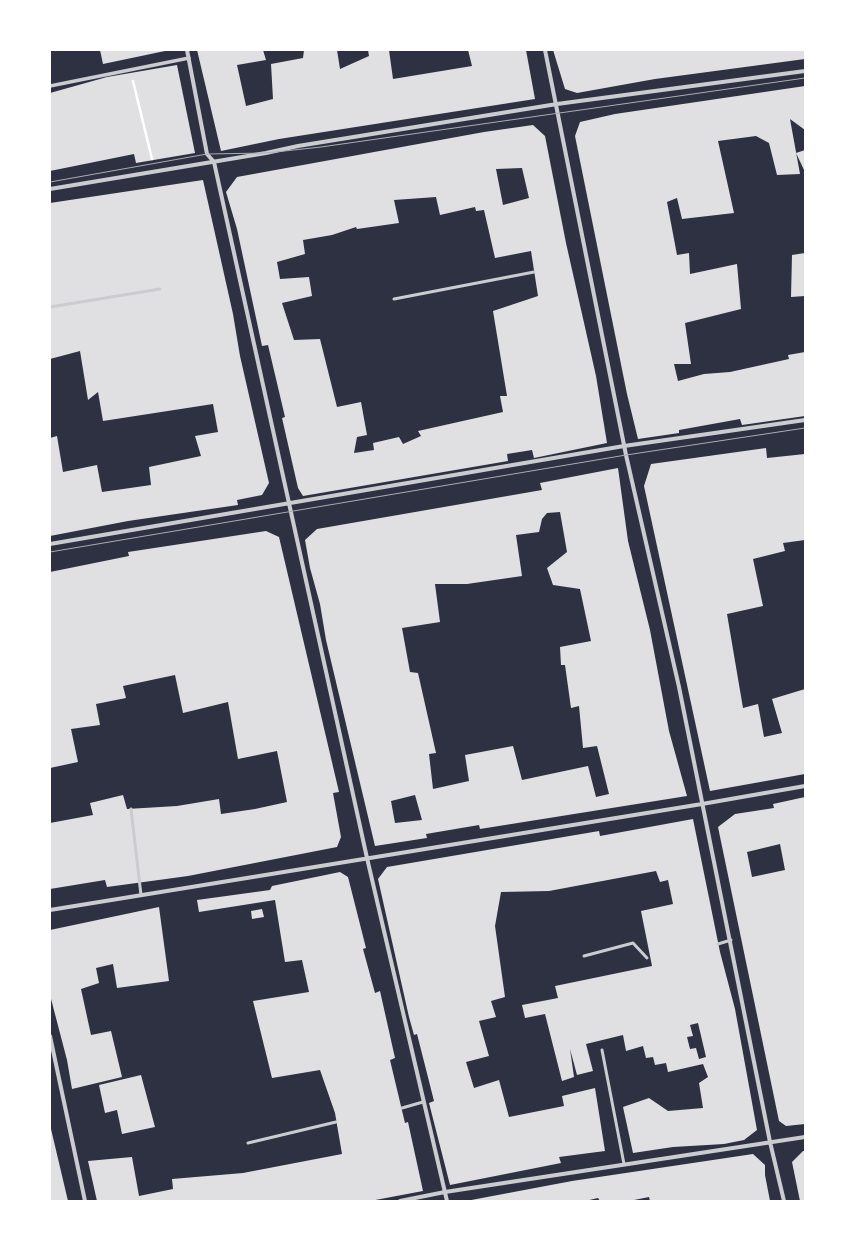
<!DOCTYPE html>
<style>
body{margin:0}
#map{position:relative;width:855px;height:1251px;overflow:hidden;background:#2d3142;font-family:Inter,sans-serif}
canvas{display:block}
.frame{position:absolute;inset:0;border:51px solid #fff;pointer-events:none}
</style>
<div id="map">
<canvas width="855" height="1251"></canvas>
<div class="frame"></div>
</div>
<script>
const c = document.querySelector('canvas').getContext('2d');
c.lineJoin = 'round';
function fillPath(path, color) { c.fillStyle = color; c.fill(path, 'evenodd'); }
const toPath = rows => new Path2D(rows.map(r => 'M' + r).join(''));
function stroke(path, color, width, dash) { c.strokeStyle = color; c.lineWidth = width; c.lineCap = dash ? 'butt' : 'round'; c.setLineDash(dash || []); c.stroke(path); }
fillPath(toPath([
 [100,50,164,50,165,51,103,64],
 [197,50,263,50,266,60,237,65,246,106,273,99,271,64,303,58,304,50,337,50,340,69,369,56,368,50,389,50,393,79,472,66,468,50,526,50,535,99,279,139,221,151],
 [553,50,805,50,805,59,655,79,577,93,565,89],
 [177,65,195,153,136,163,134,154,50,171,50,93,107,77],
 [805,86,805,130,790,119,800,174,777,175,769,143,756,136,718,141,734,213,682,219,677,198,667,202,677,255,689,253,690,274,737,264,741,309,685,323,691,364,674,364,678,381,704,374,730,372,789,359,788,355,805,352,805,416,742,425,740,419,679,430,679,433,638,439,627,394,575,136,580,122,615,114],
 [533,125,545,136,566,243,596,376,607,443,534,458,532,450,507,454,508,461,303,496,298,488,282,418,285,417,268,345,262,346,237,229,226,192,237,177,484,132],
 [522,168,529,198,503,205,496,169],
 [436,197,440,215,475,207,476,211,484,210,495,258,531,251,538,296,493,311,507,396,500,396,503,412,418,431,421,436,403,444,399,437,373,443,374,450,354,453,357,437,367,435,361,402,337,407,320,339,294,340,282,303,312,296,309,277,280,279,277,262,305,254,303,240,332,235,356,227,357,229,399,223,394,200],
 [805,150,805,172,796,153],
 [203,180,233,314,240,356,269,483,262,495,237,500,238,505,128,521,50,536,50,438,57,436,63,472,97,465,102,492,151,485,149,467,201,456,195,436,218,432,213,404,103,421,98,392,88,400,80,351,50,359,50,203],
 [805,253,805,296,791,297,792,255],
 [766,448,767,458,805,454,805,540,783,543,785,551,753,559,763,606,727,614,743,708,758,704,764,737,782,733,772,699,805,689,805,774,710,791,644,486,651,464],
 [618,468,628,541,650,630,669,731,687,796,480,829,479,825,426,834,427,838,375,846,326,640,320,604,310,568,305,540,317,529,542,490,540,483],
 [560,512,567,552,547,568,553,585,580,589,591,641,560,647,561,665,565,665,571,708,579,706,583,748,597,746,609,794,596,797,588,766,522,780,513,746,465,755,469,781,433,789,429,754,436,753,418,673,410,672,402,628,440,622,435,584,467,584,522,576,516,535,539,532,542,519,547,513],
 [415,795,422,820,395,823,391,801],
 [266,531,279,537,339,792,333,793,341,837,337,847,188,876,107,887,105,880,50,889,50,823,93,815,90,803,123,795,127,809,177,806,219,799,221,814,255,809,287,802,277,751,238,759,228,702,183,713,175,675,123,686,126,698,96,704,100,725,71,729,78,762,50,768,50,572,129,556,128,552],
 [805,797,805,1124,786,1126,779,1121,718,827,735,814,774,808,773,804],
 [780,844,785,870,752,877,747,852],
 [693,819,720,952,735,1009,757,1130,744,1140,724,1144,673,1147,633,1153,623,1107,649,1098,668,1111,703,1108,699,1083,708,1077,703,1064,668,1072,666,1063,655,1065,653,1057,646,1058,643,1046,626,1051,623,1035,586,1044,593,1071,577,1075,570,1049,574,1077,562,1081,545,1014,525,1018,522,1005,558,998,555,986,652,966,641,911,673,904,668,880,660,882,656,871,549,891,501,892,495,926,505,997,491,1001,496,1017,479,1021,489,1056,466,1062,474,1088,499,1080,509,1117,564,1106,562,1096,595,1088,605,1151,559,1157,561,1163,450,1185,429,1103,434,1101,417,1034,414,1035,409,1017,378,879,387,867,599,831,600,836],
 [698,1023,706,1057,699,1059,696,1048,690,1049,687,1037,693,1036,690,1025],
 [340,872,348,877,366,948,363,949,375,993,380,991,395,1058,390,1060,405,1123,408,1122,423,1191,370,1201,97,1201,88,1161,132,1157,139,1196,173,1189,172,1179,243,1173,342,1154,335,1113,320,1070,272,1078,253,1001,309,992,302,960,285,962,275,900,199,912,197,900,270,890,272,886],
 [159,907,169,981,117,988,113,964,96,968,99,983,81,989,91,1035,111,1031,122,1077,72,1089,67,1060,50,995,50,930],
 [262,909,264,917,252,919,251,911],
 [141,1075,155,1127,122,1134,117,1110,105,1113,99,1085],
 [50,1129,51,1129,68,1201,50,1201],
 [803,1151,805,1151,805,1201,800,1201,792,1162],
 [753,1154,765,1165,765,1175,770,1201,650,1201,649,1197,629,1201,600,1201,598,1198,585,1201,466,1201,572,1181]
]), '#e0e0e3');
stroke(toPath([
 [133,81,152,159]
]), '#fff', 2.5);
stroke(toPath([
 [394,299,534,272],
 [50,307,160,289],
 [131,809,141,895],
 [718,944,731,940],
 [584,956,633,943,647,958],
 [602,1050,624,1164],
 [402,1108,423,1102],
 [248,1143,336,1122]
]), '#caccd0', 3);
stroke(toPath([
 [50,86,189,58]
]), '#caccd0', 3.5);
stroke(toPath([
 [187,50,207,154,214,162,367,858,447,1201],
 [545,50,626,455,679,687,770,1142,784,1201],
 [50,189,266,153,298,146,557,104,805,71],
 [50,544,624,446,805,420],
 [50,910,702,804,805,786],
 [50,1036,85,1201],
 [400,1201,445,1192,805,1137]
]), '#caccd0', 4);
stroke(toPath([
 [50,182,207,154,266,153,321,147,805,78],
 [50,552,626,455,805,428]
]), '#abadb3', 1);
</script>
